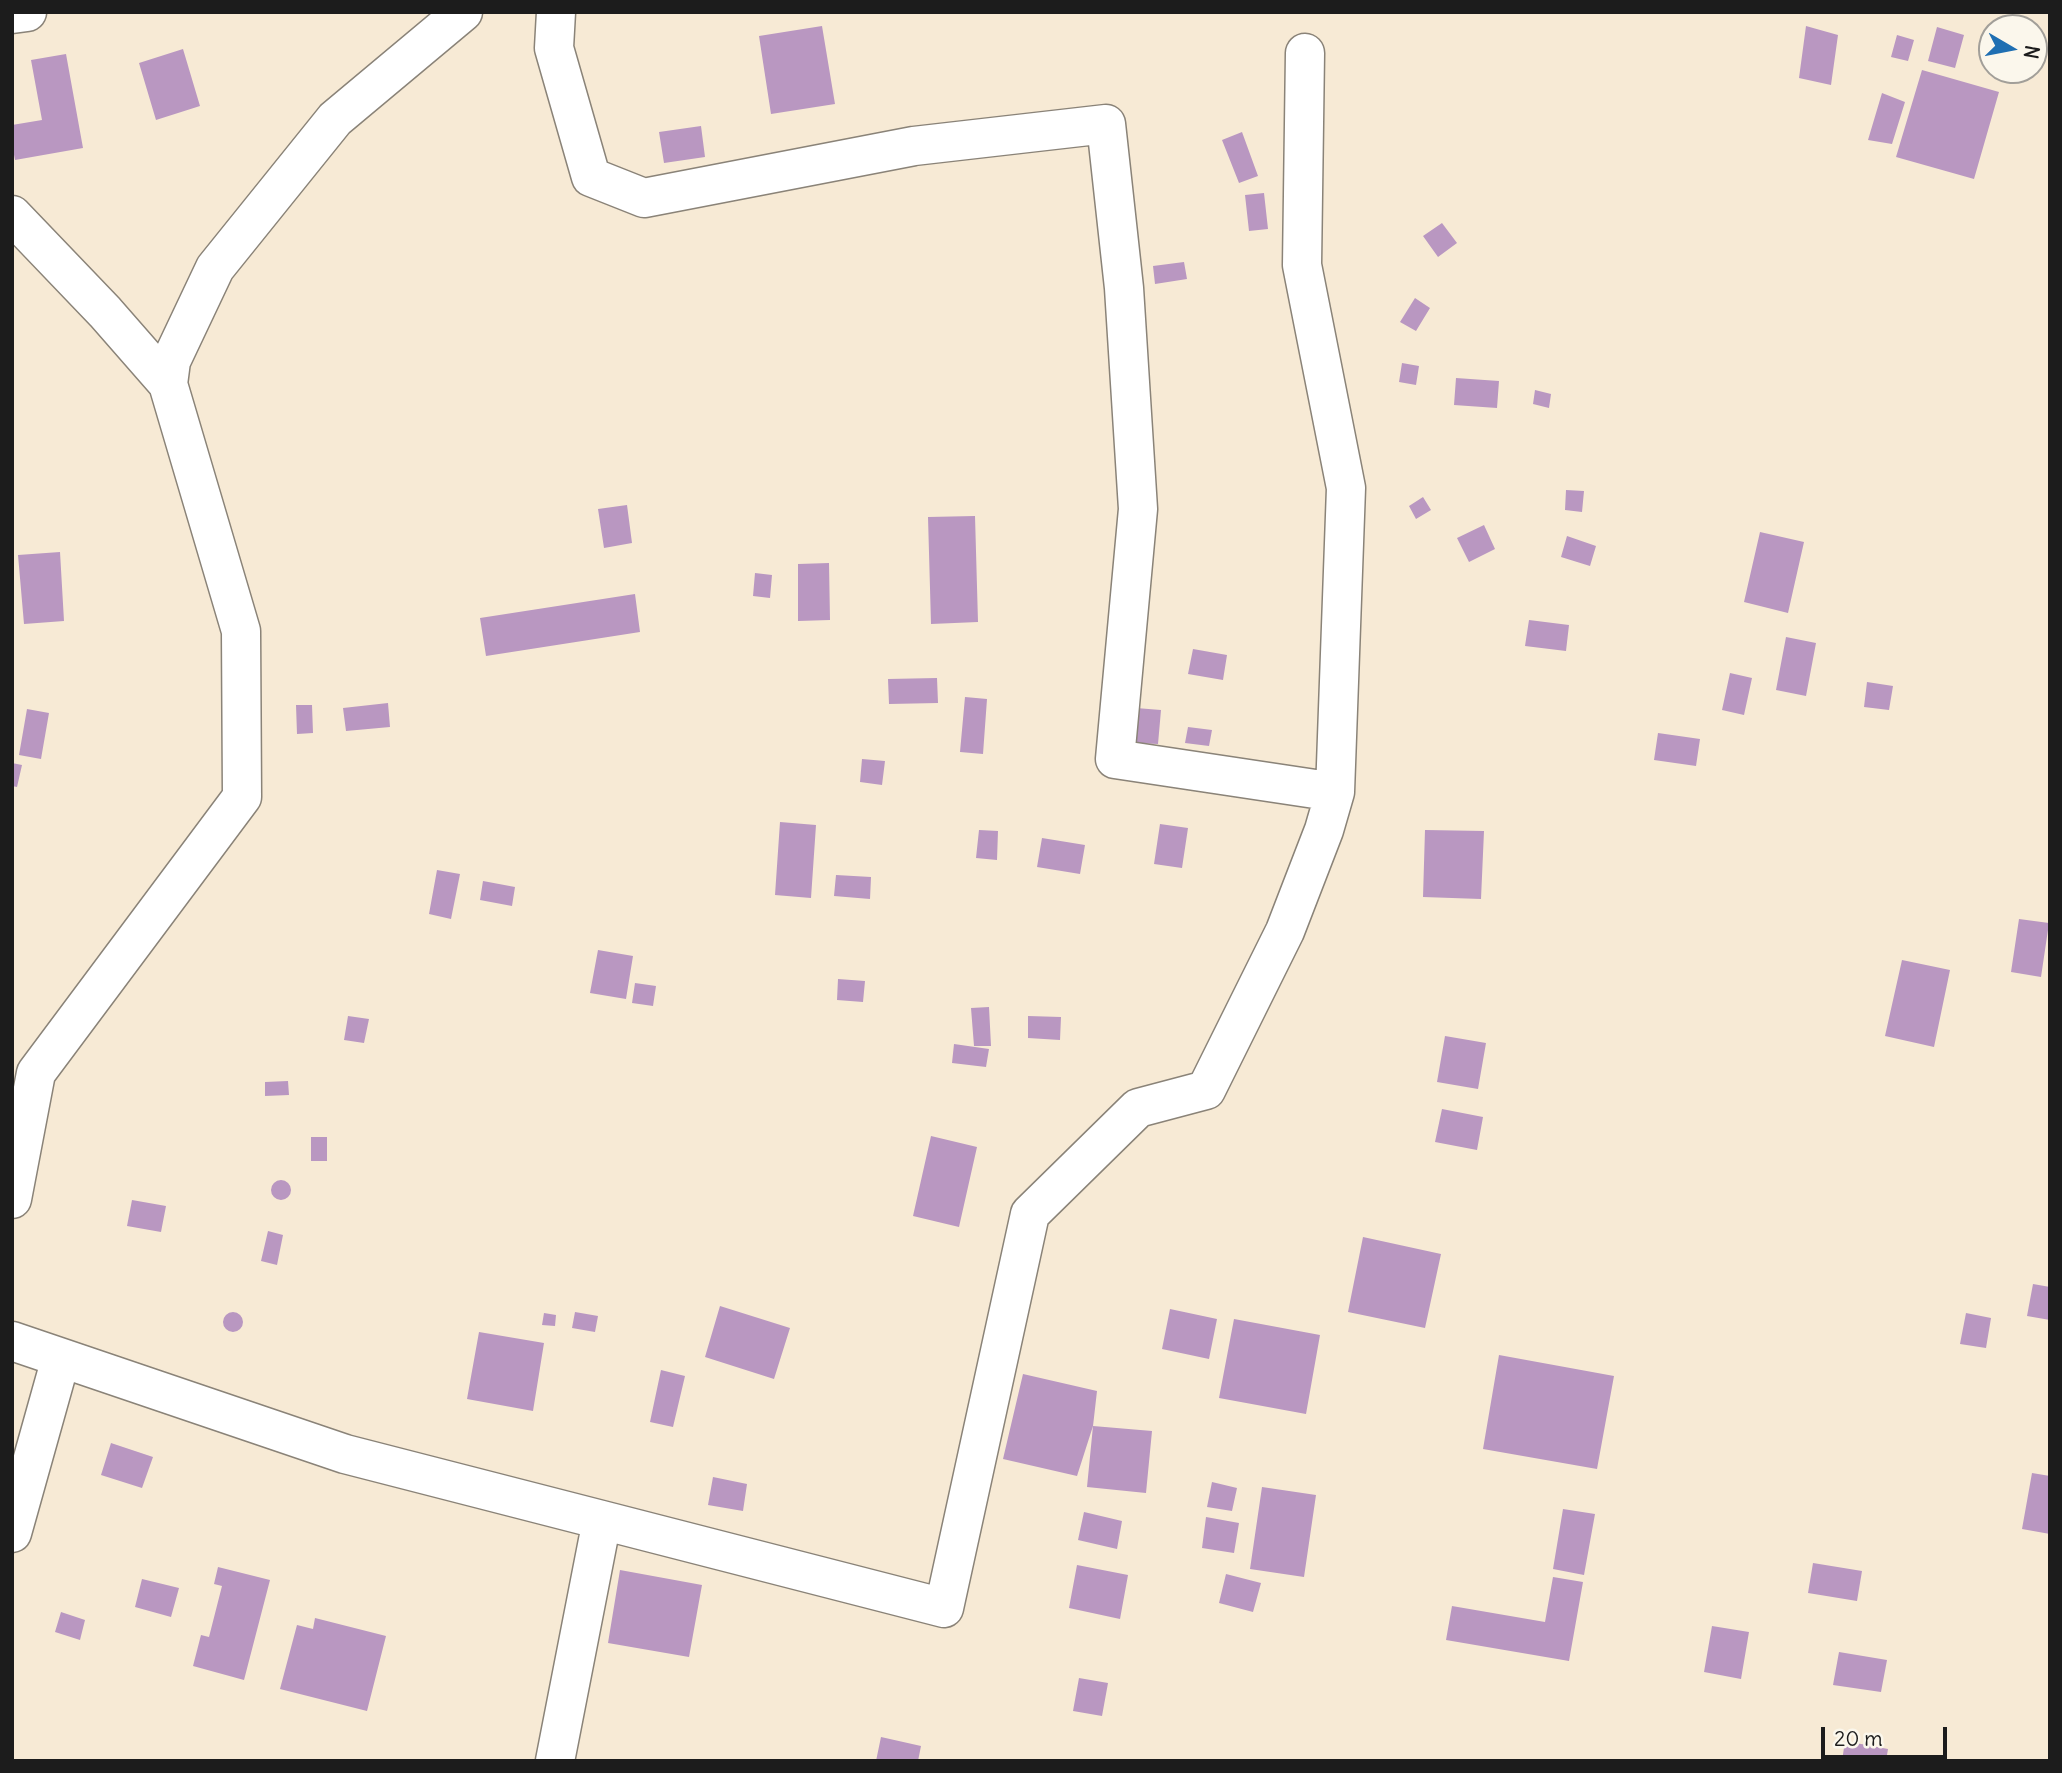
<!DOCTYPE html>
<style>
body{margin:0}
#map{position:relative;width:2062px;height:1773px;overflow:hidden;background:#f7ead5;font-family:Delius,sans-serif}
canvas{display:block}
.frame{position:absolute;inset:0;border:14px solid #1c1c1c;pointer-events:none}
.north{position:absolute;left:1978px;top:14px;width:70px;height:70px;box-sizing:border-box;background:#fbf7ec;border:2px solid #a29f99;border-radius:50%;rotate:100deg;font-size:19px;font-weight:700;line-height:28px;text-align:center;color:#1c1c1c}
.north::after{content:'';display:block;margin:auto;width:24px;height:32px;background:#1f6fb2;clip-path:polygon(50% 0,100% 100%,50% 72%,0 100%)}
.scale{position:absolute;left:1821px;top:1727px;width:126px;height:32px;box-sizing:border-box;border:4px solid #1c1c1c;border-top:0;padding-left:9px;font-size:21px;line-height:24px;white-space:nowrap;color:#1c1c1c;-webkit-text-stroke:5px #fbf7ec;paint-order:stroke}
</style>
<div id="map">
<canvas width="2062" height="1773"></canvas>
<div class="frame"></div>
<div class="north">N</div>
<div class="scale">20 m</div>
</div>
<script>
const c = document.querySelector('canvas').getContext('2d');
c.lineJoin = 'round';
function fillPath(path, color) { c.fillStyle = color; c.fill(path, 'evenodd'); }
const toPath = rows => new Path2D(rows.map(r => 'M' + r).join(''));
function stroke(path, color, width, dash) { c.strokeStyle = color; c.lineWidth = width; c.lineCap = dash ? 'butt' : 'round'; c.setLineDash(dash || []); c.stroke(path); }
fillPath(toPath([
 [822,26,835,104,771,114,759,36],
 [1806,26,1838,35,1831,85,1799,78],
 [1937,27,1964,35,1955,68,1928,61],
 [1897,35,1914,40,1908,61,1891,57],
 [183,49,200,106,156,120,139,63],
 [66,54,83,148,15,160,12,144,12,125,42,120,31,60],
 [1922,70,1999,92,1974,179,1896,157],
 [1882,93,1905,102,1892,144,1868,140],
 [701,126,705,157,664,163,659,132],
 [1242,132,1258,176,1239,183,1222,140],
 [1264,193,1268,229,1249,231,1245,195],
 [1442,223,1457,243,1438,257,1423,236],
 [1184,262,1187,279,1155,284,1153,266],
 [1415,298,1430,308,1416,331,1400,322],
 [1402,363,1419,366,1416,385,1399,382],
 [1456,378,1499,381,1497,408,1454,405],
 [1535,390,1551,394,1549,408,1533,404],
 [1566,490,1584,491,1582,512,1565,510],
 [1423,497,1431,510,1416,519,1409,506],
 [627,505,632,543,604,548,598,509],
 [975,516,978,622,931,624,928,517],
 [1484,525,1495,549,1469,562,1457,538],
 [1760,532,1804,542,1788,613,1744,602],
 [1567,536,1596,546,1590,566,1561,557],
 [60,552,64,621,24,624,18,555],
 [829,563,830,620,798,621,798,564],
 [755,573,772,575,770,598,753,596],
 [635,594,640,632,486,656,480,618],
 [1529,620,1569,625,1566,651,1525,646],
 [1786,637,1816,643,1806,696,1776,690],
 [1193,649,1227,655,1223,680,1188,674],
 [1730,673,1752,678,1744,715,1722,710],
 [937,678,938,703,889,704,888,679],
 [1867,682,1893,686,1889,710,1864,707],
 [965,697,987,699,983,754,960,752],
 [388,703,390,727,346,731,343,708],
 [296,705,312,705,313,733,297,734],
 [1136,708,1161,710,1158,744,1134,743],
 [27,709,49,713,41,759,19,755],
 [1188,727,1212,730,1209,746,1185,743],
 [1658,733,1700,739,1696,766,1654,760],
 [862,759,885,761,882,785,860,782],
 [12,763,22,765,17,787,12,786],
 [780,822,816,825,811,898,775,895],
 [1160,824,1188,828,1182,868,1154,864],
 [979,830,998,831,997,860,976,858],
 [1425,830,1484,831,1481,899,1423,897],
 [1042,838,1085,845,1080,874,1037,867],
 [437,870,460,874,451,919,429,914],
 [836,875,871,877,870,899,834,896],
 [483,881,515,887,512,906,480,900],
 [2019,919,2049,923,2041,977,2011,972],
 [598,950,633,956,626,999,590,993],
 [1902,960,1950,970,1934,1047,1885,1036],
 [838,979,865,981,863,1002,837,1000],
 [635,983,656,986,653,1006,632,1003],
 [989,1007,991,1046,974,1046,971,1008],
 [348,1016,369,1019,364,1043,344,1040],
 [1028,1016,1061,1017,1060,1040,1028,1038],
 [1445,1036,1486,1043,1478,1089,1437,1082],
 [954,1044,989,1049,986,1067,952,1063],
 [288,1081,289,1095,265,1096,265,1082],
 [1442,1109,1483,1117,1477,1150,1435,1142],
 [931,1136,977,1147,959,1227,913,1216],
 [311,1137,327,1137,327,1161,311,1161],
 '271 1190a10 10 0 1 1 20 0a10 10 0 1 1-20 0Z',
 [132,1200,166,1206,161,1232,127,1226],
 [268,1231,283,1235,277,1265,261,1261],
 [1363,1237,1441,1254,1425,1328,1348,1312],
 [2033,1284,2050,1287,2050,1320,2027,1316],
 [720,1306,790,1328,774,1379,705,1357],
 [1170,1309,1217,1319,1209,1359,1162,1349],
 [575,1312,598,1316,595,1332,572,1328],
 '223 1322a10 10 0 1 1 20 0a10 10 0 1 1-20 0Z',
 [544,1313,556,1315,555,1326,542,1325],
 [1966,1313,1991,1318,1986,1348,1960,1344],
 [1234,1319,1320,1335,1306,1414,1219,1398],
 [479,1332,544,1343,533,1411,467,1399],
 [1499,1355,1614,1376,1597,1469,1483,1449],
 [661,1370,685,1376,673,1427,650,1422],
 [1023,1374,1097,1391,1093,1426,1077,1476,1003,1459],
 [1093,1426,1152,1431,1146,1493,1087,1487],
 [111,1443,153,1457,142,1488,101,1475],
 [2032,1473,2050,1476,2050,1534,2022,1529],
 [713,1477,747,1484,743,1511,708,1505],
 [1212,1482,1237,1488,1232,1511,1207,1507],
 [1262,1487,1316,1495,1304,1577,1250,1569],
 [1563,1509,1595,1514,1584,1575,1553,1569],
 [1084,1512,1122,1521,1117,1549,1078,1540],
 [1206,1517,1239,1523,1234,1553,1202,1548],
 [1813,1563,1862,1571,1857,1601,1808,1593],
 [1077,1565,1128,1575,1120,1619,1069,1608],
 [218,1567,270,1580,244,1680,193,1666,201,1635,209,1637,222,1586,214,1584],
 [620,1570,702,1585,689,1657,608,1643],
 [1226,1574,1261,1583,1253,1612,1219,1603],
 [1553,1577,1583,1582,1569,1661,1446,1640,1452,1606,1545,1622],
 [142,1579,179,1588,171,1617,135,1607],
 [61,1612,85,1620,80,1640,55,1632],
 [315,1618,386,1636,367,1711,280,1689,297,1625,313,1629],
 [1712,1626,1749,1632,1741,1679,1704,1672],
 [1839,1652,1887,1660,1881,1692,1833,1685],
 [1079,1678,1108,1683,1102,1716,1073,1711],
 [881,1737,921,1746,918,1761,876,1761],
 [1845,1741,1888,1749,1886,1761,1842,1761]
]), '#b997c1');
const minor = toPath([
 [556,12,554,48,591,177,644,198,914,146,1106,124,1124,288,1138,509,1115,759,1335,792],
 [12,14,27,12],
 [12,215,105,312,168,384,241,631,242,797,36,1073,12,1199],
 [168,384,171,361,215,268,335,119,463,12],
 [12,1341,345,1454,944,1608,1030,1214,1138,1108,1206,1090,1285,931,1324,830,1335,792,1346,488,1302,265,1305,53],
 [12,1533,61,1358],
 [555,1761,602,1520]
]);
stroke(minor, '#8a8378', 41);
stroke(minor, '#fff', 38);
</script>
